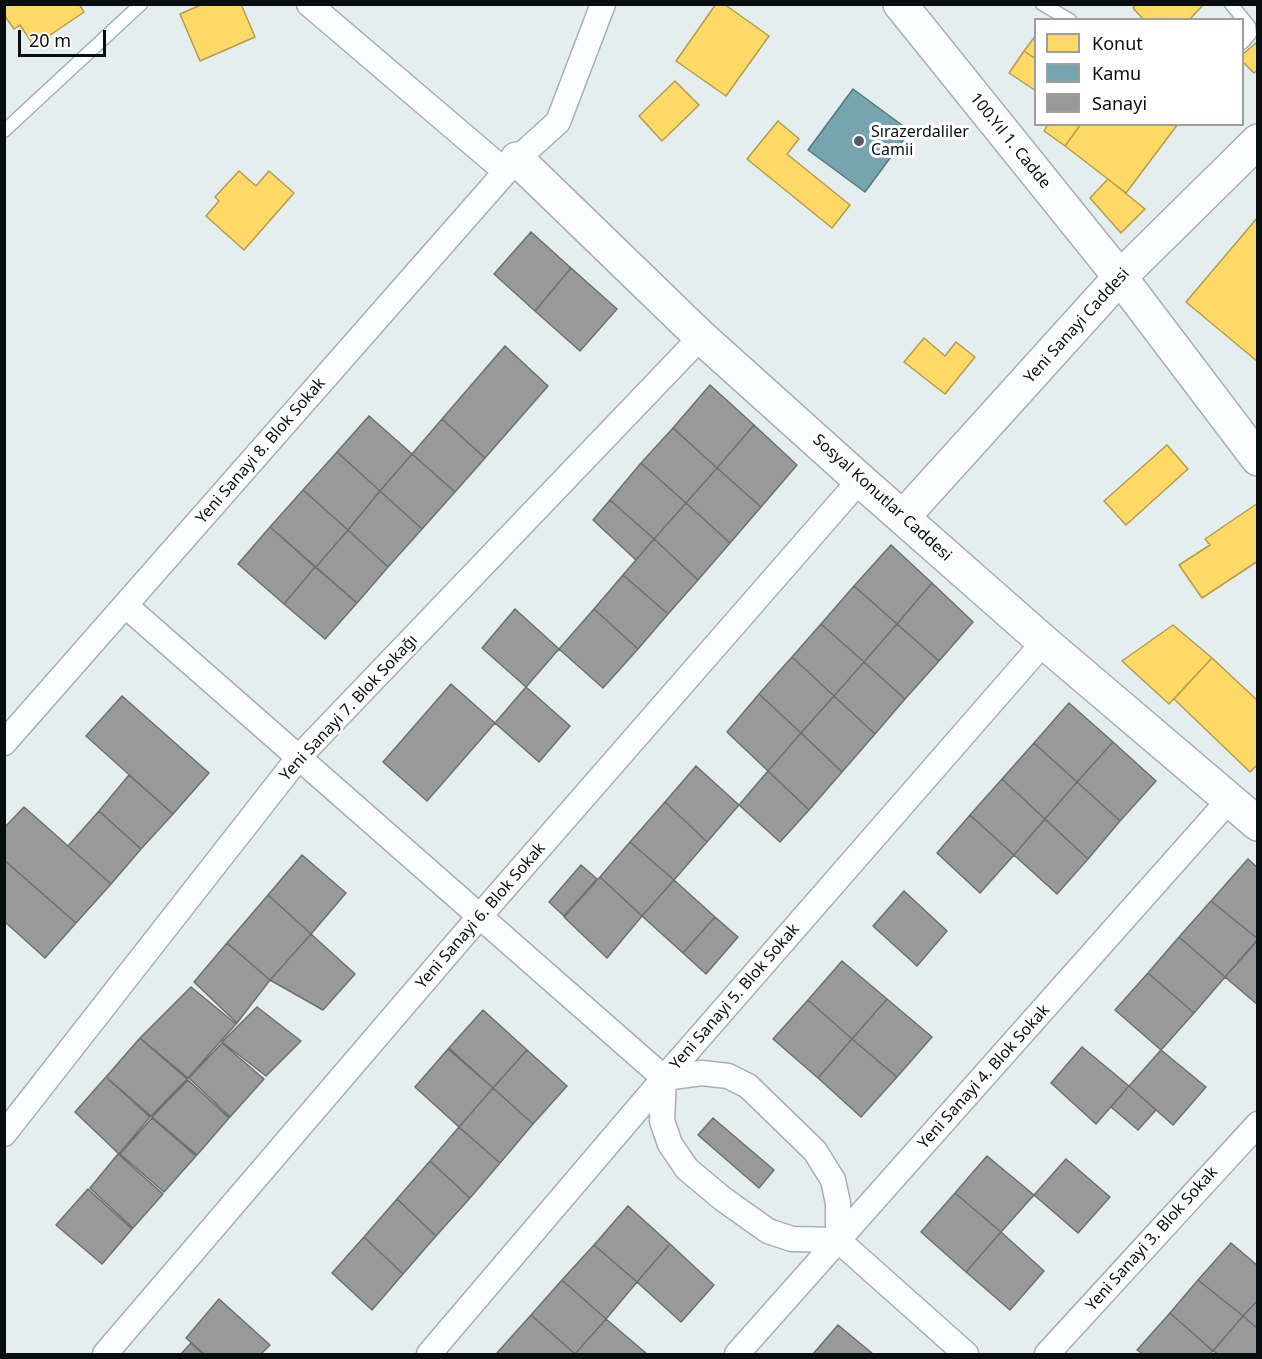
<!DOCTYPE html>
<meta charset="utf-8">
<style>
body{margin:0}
#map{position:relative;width:1262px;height:1359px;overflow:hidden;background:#e4eeef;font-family:"Noto Sans",sans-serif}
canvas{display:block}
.frame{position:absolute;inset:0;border:6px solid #080e0f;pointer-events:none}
.legend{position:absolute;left:1034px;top:18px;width:210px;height:108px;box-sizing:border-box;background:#fff;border:2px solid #9c9f9f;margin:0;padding:8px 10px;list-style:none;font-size:18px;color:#080e0f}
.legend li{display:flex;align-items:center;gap:12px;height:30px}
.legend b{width:30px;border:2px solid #9c9f9f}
.scale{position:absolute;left:18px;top:30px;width:88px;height:27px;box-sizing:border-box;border:3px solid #080e0f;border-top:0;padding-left:8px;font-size:18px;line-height:21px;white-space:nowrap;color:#080e0f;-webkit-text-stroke:4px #fff;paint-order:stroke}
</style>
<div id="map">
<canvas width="1262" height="1359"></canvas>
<div class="frame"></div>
<ul class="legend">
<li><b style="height:16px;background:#ffd966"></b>Konut</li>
<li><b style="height:16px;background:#76a5af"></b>Kamu</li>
<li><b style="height:16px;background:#999"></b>Sanayi</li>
</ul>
<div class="scale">20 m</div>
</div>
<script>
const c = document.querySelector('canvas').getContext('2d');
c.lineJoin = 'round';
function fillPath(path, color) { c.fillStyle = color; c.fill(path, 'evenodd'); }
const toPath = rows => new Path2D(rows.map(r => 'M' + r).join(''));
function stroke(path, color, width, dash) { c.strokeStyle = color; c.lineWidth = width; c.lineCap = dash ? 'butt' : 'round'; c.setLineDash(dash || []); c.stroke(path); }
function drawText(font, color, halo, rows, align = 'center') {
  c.font = font + ' "Noto Sans",sans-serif'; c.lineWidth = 6; c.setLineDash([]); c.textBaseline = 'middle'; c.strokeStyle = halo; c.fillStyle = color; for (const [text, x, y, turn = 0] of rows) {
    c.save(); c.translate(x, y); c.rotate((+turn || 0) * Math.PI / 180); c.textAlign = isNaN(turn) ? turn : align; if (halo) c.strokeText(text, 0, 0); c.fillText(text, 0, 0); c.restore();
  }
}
const homes = toPath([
 [9,4,79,4,84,12,34,46,20,25,14,29,4,15,4,8,9,4],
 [203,4,241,4,255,37,200,61,180,14,203,4],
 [716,4,724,4,769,36,726,96,676,61,716,4],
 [1136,4,1204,4,1189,20,1144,20,1133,8,1136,4],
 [1036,35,1036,59,1024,51,1036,35],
 [1258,41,1258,70,1254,73,1242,61,1242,55,1258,41],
 [1024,51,1036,59,1036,91,1009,73,1024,51],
 [675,81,699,105,662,141,639,116,675,81],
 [778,121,799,139,787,154,850,205,832,228,747,159,778,121],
 [1048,124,1081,124,1065,146,1044,131,1048,124],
 [1081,124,1178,124,1126,193,1065,146,1081,124],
 [239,171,256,186,269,171,294,193,244,250,206,216,219,201,215,197,239,171],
 [1108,179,1145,209,1121,233,1090,198,1108,179],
 [1258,217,1258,362,1186,302,1258,217],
 [924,338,945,356,956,342,975,357,945,394,904,362,924,338],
 [1167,445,1188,469,1126,525,1104,501,1167,445],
 [1258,503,1258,561,1202,598,1179,565,1210,545,1205,539,1258,503],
 [1173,625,1212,658,1169,704,1122,661,1173,625],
 [1212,658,1258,701,1258,764,1250,772,1174,699,1212,658]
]);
fillPath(homes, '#ffd966');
stroke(homes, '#b59c4c', 1.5);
const public = toPath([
 [853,89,910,131,865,192,808,150,853,89]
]);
fillPath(public, '#76a5af');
stroke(public, '#55787f', 1.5);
const industry = toPath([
 [531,232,571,268,535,311,494,274,531,232],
 [571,268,617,309,580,351,535,311,571,268],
 [505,346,548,386,485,458,442,419,505,346],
 [710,385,754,425,717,468,673,428,710,385],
 [369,416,412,454,380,491,337,452,369,416],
 [442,419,485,458,455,492,412,454,442,419],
 [754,425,797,465,761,507,717,468,754,425],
 [673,428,717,468,686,503,641,463,673,428],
 [337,452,380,491,348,530,303,490,337,452],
 [412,454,455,492,422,529,380,491,412,454],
 [641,463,686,503,654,539,610,500,641,463],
 [717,468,761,507,730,543,686,503,717,468],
 [303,490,348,530,316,567,270,527,303,490],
 [380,491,422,529,388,567,348,530,380,491],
 [610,500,654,539,636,560,593,520,610,500],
 [686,503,730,543,698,580,654,539,686,503],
 [270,527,315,567,284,604,238,564,270,527],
 [348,530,388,567,357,603,316,567,348,530],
 [654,539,698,580,668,614,623,575,654,539],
 [891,545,932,583,897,624,854,586,891,545],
 [315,567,357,603,325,639,284,604,315,567],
 [623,575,668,614,638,649,594,609,623,575],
 [932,583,973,622,939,661,897,624,932,583],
 [854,586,897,624,864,662,821,624,854,586],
 [515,609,559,649,526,687,482,648,515,609],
 [594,609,638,649,603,688,559,649,594,609],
 [821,624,864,662,834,696,792,657,821,624],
 [897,624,939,661,905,699,864,662,897,624],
 [792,657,834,696,801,733,759,694,792,657],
 [864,662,905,699,875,734,834,696,864,662],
 [451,684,495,723,427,801,383,762,451,684],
 [526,687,570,726,539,762,495,723,526,687],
 [759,694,801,733,768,771,727,732,759,694],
 [122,696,209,773,173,814,86,736,122,696],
 [834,696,875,734,842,772,801,733,834,696],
 [1069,703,1113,742,1077,782,1034,743,1069,703],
 [801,733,842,772,809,810,768,771,801,733],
 [1113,742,1156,781,1120,821,1077,782,1113,742],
 [1034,743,1077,782,1045,819,1002,779,1034,743],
 [696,766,739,805,707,842,665,802,696,766],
 [768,771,809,810,780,842,739,805,768,771],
 [129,775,173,814,141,849,99,811,129,775],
 [1002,779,1045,819,1014,855,970,815,1002,779],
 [1077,782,1120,821,1088,859,1045,819,1077,782],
 [665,802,707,842,674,880,630,842,665,802],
 [24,807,111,884,76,923,4,860,4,828,24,807],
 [99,811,141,849,111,884,68,846,99,811],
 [970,815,1014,855,980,893,937,853,970,815],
 [1045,819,1088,859,1057,894,1014,855,1045,819],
 [630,842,674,880,642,916,600,877,630,842],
 [302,855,346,893,311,934,268,895,302,855],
 [1248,859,1258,868,1258,939,1211,901,1248,859],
 [4,860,76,923,45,958,4,921,4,860],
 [581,865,597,879,564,916,549,902,581,865],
 [600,877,642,916,607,958,564,917,600,877],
 [674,880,715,917,683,953,642,916,674,880],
 [904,891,947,931,917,966,873,926,904,891],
 [268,895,311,934,270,980,227,943,268,895],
 [1211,901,1258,939,1225,977,1179,937,1211,901],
 [715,917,738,937,706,974,683,953,715,917],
 [311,934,355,974,323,1010,270,980,311,934],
 [1179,937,1225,977,1194,1013,1148,973,1179,937],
 [1258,940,1258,1005,1225,977,1258,940],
 [227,943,270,980,237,1023,194,982,227,943],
 [842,961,887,999,852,1039,808,1000,842,961],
 [1148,973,1194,1013,1161,1050,1115,1010,1148,973],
 [191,987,236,1024,188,1078,140,1038,191,987],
 [887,999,932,1037,897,1077,852,1039,887,999],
 [808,1000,852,1039,818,1078,773,1039,808,1000],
 [257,1007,301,1041,266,1076,222,1042,257,1007],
 [483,1010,527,1050,493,1088,448,1049,483,1010],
 [140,1038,187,1079,151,1116,106,1077,140,1038],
 [852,1039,897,1077,861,1117,818,1078,852,1039],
 [222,1043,264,1079,230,1117,189,1078,222,1043],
 [1082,1047,1129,1086,1096,1124,1051,1083,1082,1047],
 [449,1048,493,1088,459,1127,415,1087,449,1048],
 [527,1050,567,1086,533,1124,493,1088,527,1050],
 [1161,1050,1206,1087,1173,1125,1129,1086,1161,1050],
 [106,1077,150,1117,119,1154,75,1112,106,1077],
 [188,1080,229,1118,197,1155,152,1117,188,1080],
 [1129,1086,1156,1110,1138,1130,1111,1107,1129,1086],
 [493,1088,533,1124,500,1163,459,1127,493,1088],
 [152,1118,196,1156,164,1192,120,1154,152,1118],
 [713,1118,774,1170,759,1188,698,1135,713,1118],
 [459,1127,500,1163,470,1198,430,1161,459,1127],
 [118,1154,163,1194,133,1228,90,1188,118,1154],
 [987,1156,1034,1195,1001,1232,955,1193,987,1156],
 [1066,1159,1110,1197,1078,1233,1034,1195,1066,1159],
 [430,1161,470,1198,436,1236,397,1199,430,1161],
 [88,1189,132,1229,102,1264,56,1225,88,1189],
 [955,1193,1001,1232,966,1272,921,1232,955,1193],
 [397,1199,436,1236,403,1274,364,1237,397,1199],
 [628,1206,670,1244,637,1282,594,1245,628,1206],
 [1001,1232,1044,1271,1010,1310,966,1272,1001,1232],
 [364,1237,403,1274,372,1310,332,1273,364,1237],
 [1231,1243,1258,1266,1258,1300,1243,1316,1198,1280,1231,1243],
 [670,1244,714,1285,681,1322,637,1282,670,1244],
 [594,1245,637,1282,606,1319,562,1280,594,1245],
 [562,1280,606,1319,575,1354,531,1315,562,1280],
 [1198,1280,1243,1316,1213,1351,1170,1313,1198,1280],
 [219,1299,270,1345,261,1354,204,1354,186,1338,219,1299],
 [1258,1300,1258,1329,1243,1316,1258,1300],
 [1170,1313,1213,1351,1210,1354,1143,1354,1137,1350,1170,1313],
 [531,1315,575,1354,499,1354,497,1353,531,1315],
 [1243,1316,1258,1329,1258,1354,1218,1354,1213,1351,1243,1316],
 [606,1319,647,1354,575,1354,606,1319],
 [838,1325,873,1354,813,1354,838,1325],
 [191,1343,203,1354,181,1354,191,1343]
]);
fillPath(industry, '#999');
stroke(industry, '#6e6f70', 1.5);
const lane = toPath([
 [1042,4,1070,20],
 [1231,4,1249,26,1250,34,1242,43],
 [4,131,141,4]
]);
const street = toPath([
 [309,4,506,172],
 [125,605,664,1078,662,1121,670,1144,687,1169,723,1199,768,1231,792,1239,838,1240],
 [4,743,517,159,558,122,603,4],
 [664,1078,702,1073,728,1076,748,1086,815,1151,833,1180,838,1203,838,1240,966,1354],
 [4,1134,299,757,701,337],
 [105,1354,479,917,860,480],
 [429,1354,664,1078,1044,642],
 [737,1354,1230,799],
 [1047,1354,1258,1124]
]);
const secondary = toPath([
 [900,4,1120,277,1258,459],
 [517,159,701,337,860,480,1044,642,1258,824],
 [903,517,1120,277,1258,141]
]);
stroke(lane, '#a8afaf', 15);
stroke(street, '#a8afaf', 27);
stroke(secondary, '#a8afaf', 36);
stroke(lane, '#fbfcfd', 12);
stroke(street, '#fbfcfd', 24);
stroke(secondary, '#fbfcfd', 33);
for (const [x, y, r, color] of [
 [859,141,6,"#555c5d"]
]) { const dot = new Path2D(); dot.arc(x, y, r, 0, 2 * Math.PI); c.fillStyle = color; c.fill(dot); stroke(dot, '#fff', 2); }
drawText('16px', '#080e0f', '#fff', [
 ["Sırazerdaliler",871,132],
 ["Camii",871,150]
], 'left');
drawText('16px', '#080e0f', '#fff', [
 ["100.Yıl 1. Cadde",1010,141,51],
 ["Yeni Sanayi Caddesi",1077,326,-48],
 ["Yeni Sanayi 8. Blok Sokak",261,451,-49],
 ["Sosyal Konutlar Caddesi",882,498,42],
 ["Yeni Sanayi 7. Blok Sokağı",349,708,-47],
 ["Yeni Sanayi 6. Blok Sokak",481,916,-49],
 ["Yeni Sanayi 5. Blok Sokak",735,997,-49],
 ["Yeni Sanayi 4. Blok Sokak",984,1077,-48],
 ["Yeni Sanayi 3. Blok Sokak",1152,1239,-48]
]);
</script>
